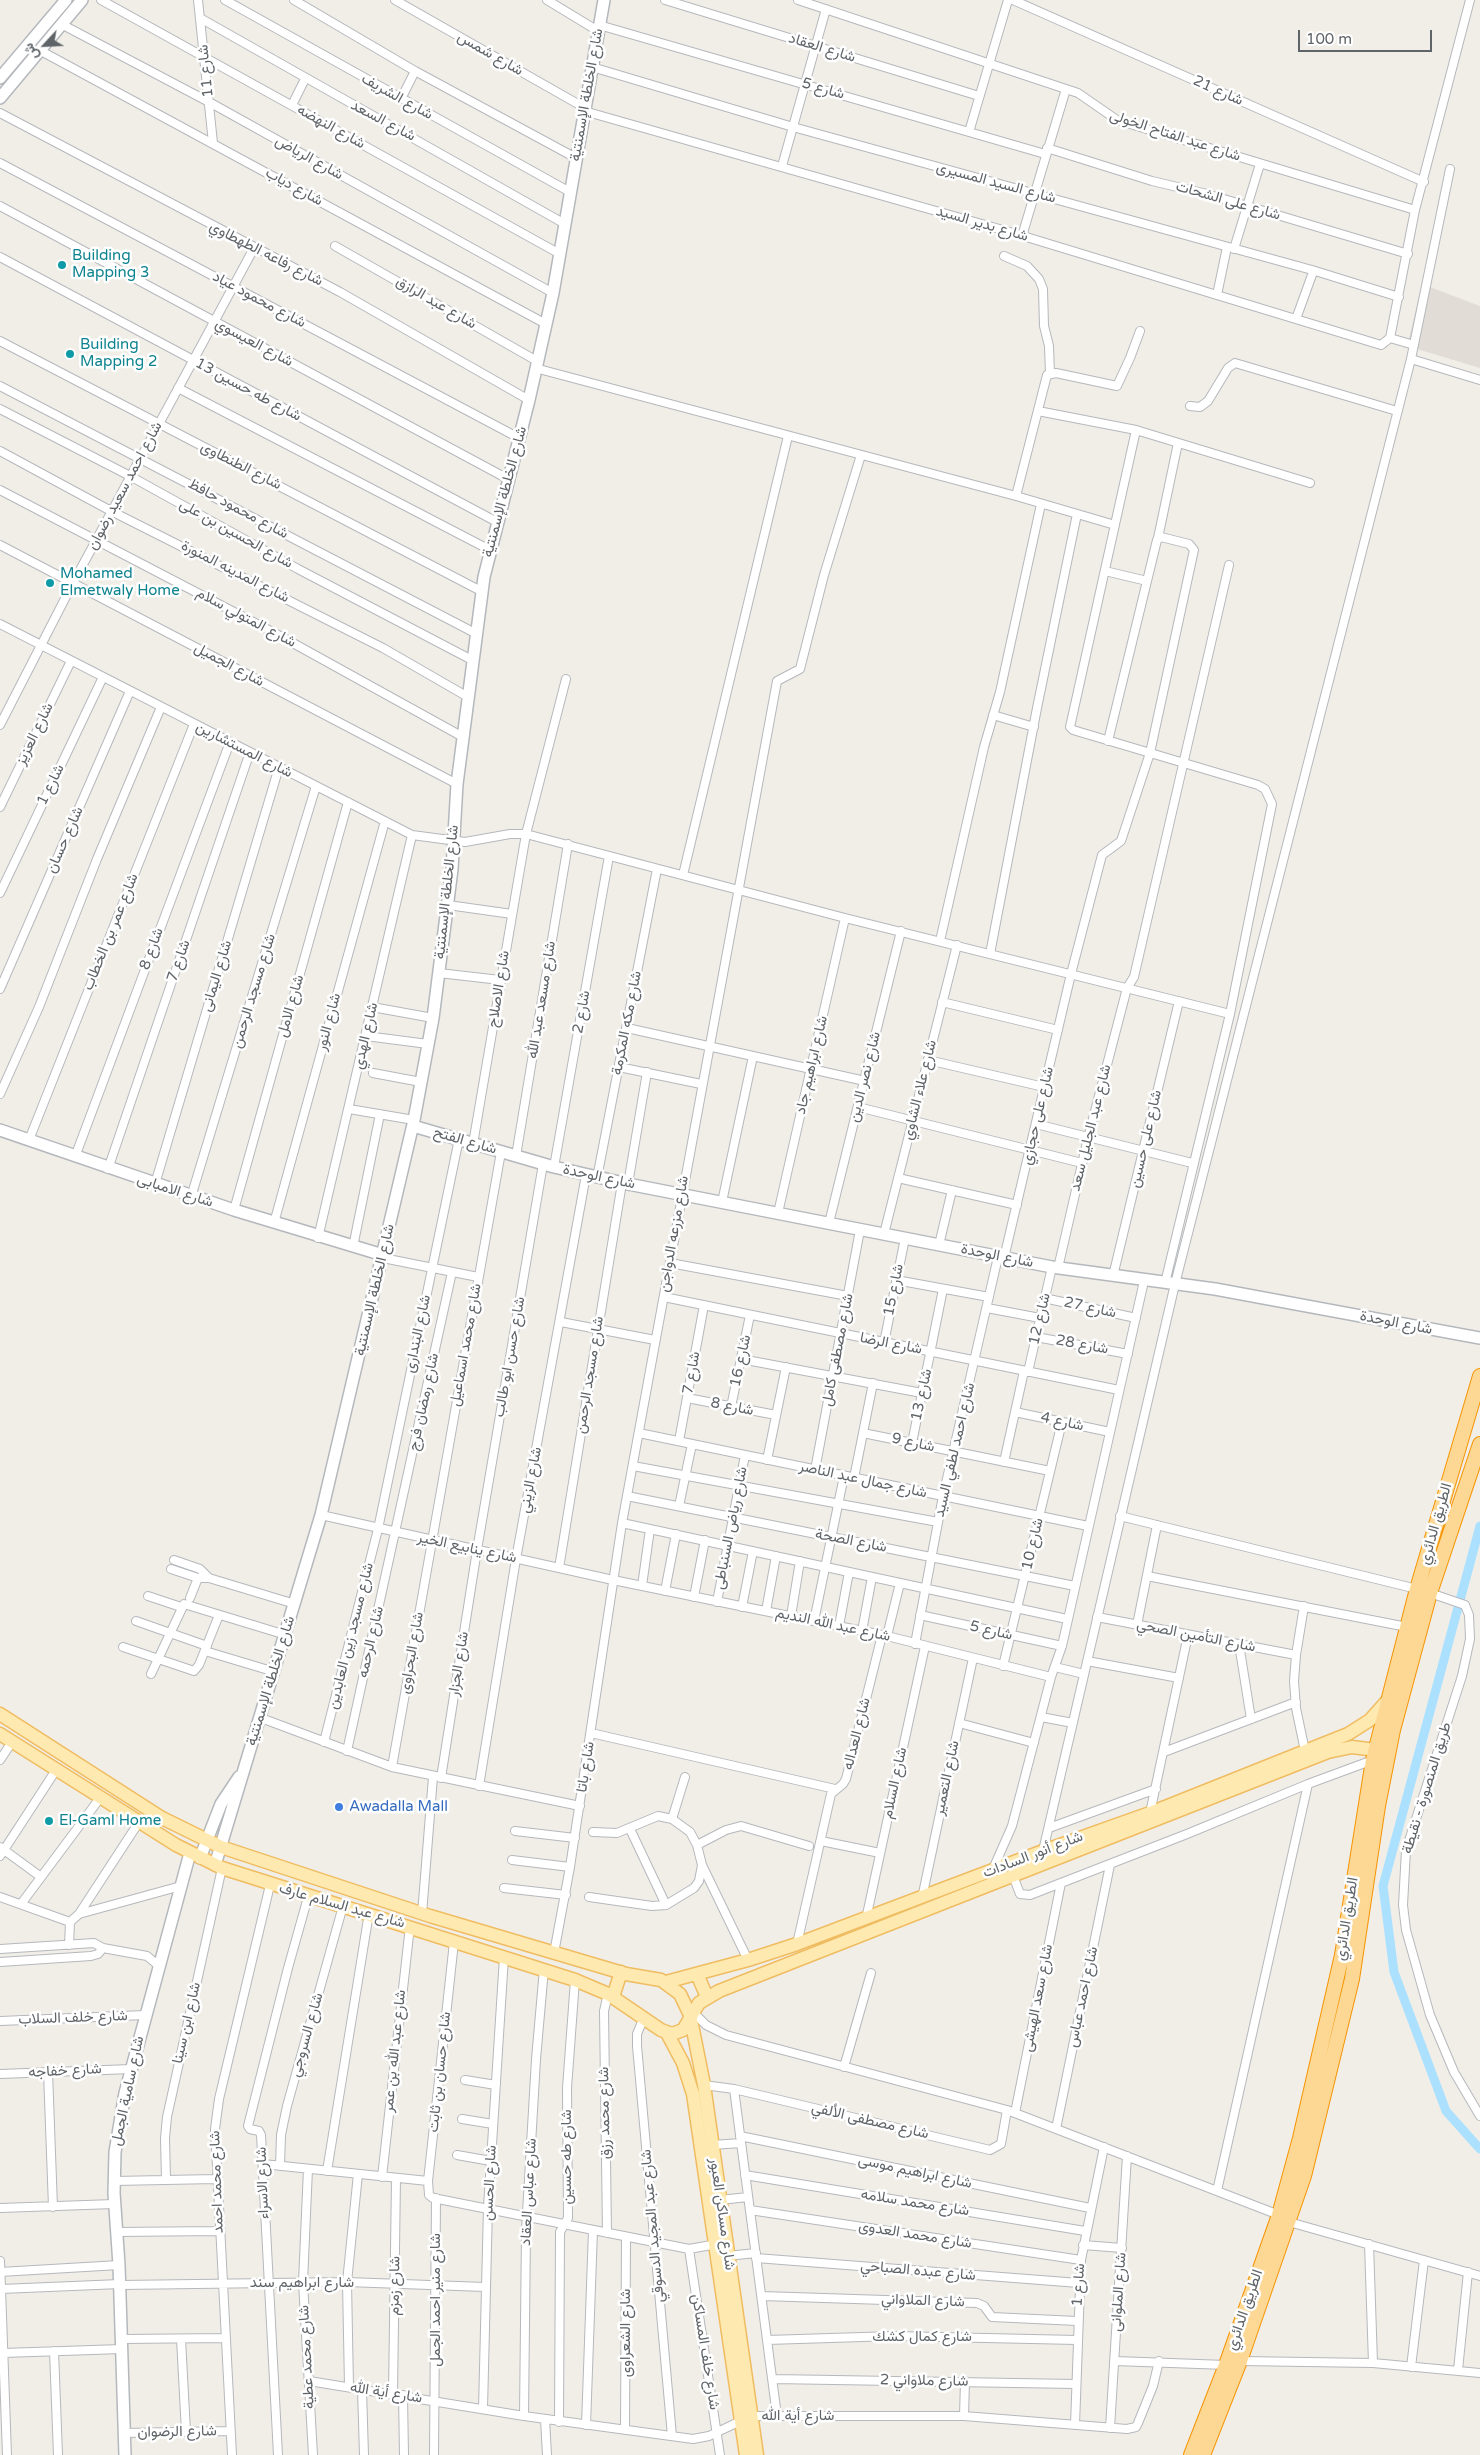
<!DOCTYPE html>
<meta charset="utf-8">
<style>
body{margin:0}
#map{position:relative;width:1480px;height:2455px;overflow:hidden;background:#f1eee8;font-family:"Varela Round",Vazirmatn,sans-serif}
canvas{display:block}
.north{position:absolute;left:20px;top:20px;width:50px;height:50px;-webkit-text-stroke:4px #fff;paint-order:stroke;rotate:245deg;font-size:14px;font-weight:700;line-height:20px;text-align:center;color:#5f6468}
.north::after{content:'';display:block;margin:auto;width:18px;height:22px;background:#5f6468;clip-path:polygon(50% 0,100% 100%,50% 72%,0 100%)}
.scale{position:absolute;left:1298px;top:30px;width:134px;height:22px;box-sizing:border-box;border:2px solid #5f6468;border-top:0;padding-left:6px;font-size:15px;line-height:18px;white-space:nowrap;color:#5f6468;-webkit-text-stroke:4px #fff;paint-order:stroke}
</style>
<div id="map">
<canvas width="1480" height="2455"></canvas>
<div class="north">ش</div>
<div class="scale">100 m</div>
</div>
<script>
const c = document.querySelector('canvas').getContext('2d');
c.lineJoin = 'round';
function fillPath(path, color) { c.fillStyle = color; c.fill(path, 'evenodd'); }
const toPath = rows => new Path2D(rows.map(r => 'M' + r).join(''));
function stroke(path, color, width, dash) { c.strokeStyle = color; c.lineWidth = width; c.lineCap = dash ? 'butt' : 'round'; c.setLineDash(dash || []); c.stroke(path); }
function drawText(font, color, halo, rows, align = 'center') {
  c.font = font + ' "Varela Round",Vazirmatn,sans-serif'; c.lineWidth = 5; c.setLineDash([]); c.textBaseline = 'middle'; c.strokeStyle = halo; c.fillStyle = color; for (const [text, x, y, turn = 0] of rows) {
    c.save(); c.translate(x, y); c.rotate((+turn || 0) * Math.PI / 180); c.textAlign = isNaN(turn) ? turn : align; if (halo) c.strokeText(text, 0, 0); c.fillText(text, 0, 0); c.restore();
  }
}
fillPath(toPath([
 [1422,284,1480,306,1480,368,1407,346]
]), '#e1ddd6');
stroke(toPath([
 [1480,1526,1383,1886,1394,1972,1446,2111,1480,2149]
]), '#abe1fe', 9);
const street = toPath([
 [101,0,560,254],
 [198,0,213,143],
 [225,0,570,192],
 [294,0,415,71,576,158],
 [395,0,585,108],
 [547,0,598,31],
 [665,0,979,96],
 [798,0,1078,93,1117,120,1415,210],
 [1013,0,1424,182],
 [200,18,565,224],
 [63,25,209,102,553,293],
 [599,25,1045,154],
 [41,51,546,324],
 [592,67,793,127,1312,270,1399,297],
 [401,99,415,71],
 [292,105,305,79],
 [584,111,1010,232,1381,345,1390,338,1415,210,1470,0],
 [0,113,340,292,529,400],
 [969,132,1008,0],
 [1047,148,1152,181,1207,194,1408,254],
 [0,163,519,438],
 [782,166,826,9],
 [0,206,508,479],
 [1022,236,1066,89],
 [335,246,537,361],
 [1234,249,1260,164],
 [1004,256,1027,266,1039,279,1043,289,1044,326,1049,346,1050,374],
 [0,257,497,522],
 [1217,295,1227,247],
 [1296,319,1313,272],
 [1390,338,1414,345],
 [0,341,481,591],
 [1411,359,1480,380],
 [535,368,1016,496,1047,375,1056,373,1117,386,1130,358,1140,331],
 [0,386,475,633],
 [178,388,490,550],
 [1190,406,1200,407,1208,401,1228,368,1235,363,1397,411],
 [0,409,130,476,298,569,472,660],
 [1038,411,1136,430,1310,483],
 [1136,430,1070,727,1073,730,1258,785,1265,789,1272,804,1230,1014,1165,1283],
 [0,451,111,511,383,648,468,697],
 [0,490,282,637,463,737],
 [1016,496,1115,525],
 [1158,538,1178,443],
 [0,545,457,784],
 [1105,571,1147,581],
 [0,624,412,835,465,842,510,834,526,834,845,918,1230,1014],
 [993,715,1034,727],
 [0,725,73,583,254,248],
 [0,807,71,661],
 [683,875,788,436],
 [0,893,103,677],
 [448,905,512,914],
 [940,941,984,747,1000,692,1041,504],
 [990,954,1037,708,1077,514],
 [439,973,500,980],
 [0,989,130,691],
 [942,1002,1058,1030],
 [372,1007,433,1018],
 [627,1028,865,1081],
 [366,1036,428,1044],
 [928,1060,1044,1087],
 [619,1067,701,1084],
 [373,1073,421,1082],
 [0,1094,39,1007,97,859,161,707],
 [858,1107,1082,1163],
 [349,1109,414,1120],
 [1036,1124,1192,1163],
 [29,1140,194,724],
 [473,1144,526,834,566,679],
 [516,1156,568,844],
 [75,1157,230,742],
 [554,1167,609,856],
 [108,1169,250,752],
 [597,1178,657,869],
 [898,1178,1017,1205],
 [155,1184,279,767],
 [628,1184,647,1072],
 [191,1197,316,786],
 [722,1202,753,1056],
 [234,1210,348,802],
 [778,1213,845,918],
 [274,1223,385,821],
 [829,1223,901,931],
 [884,1234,957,945],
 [318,1238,412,835],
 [939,1245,952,1190],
 [353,1247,380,1114],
 [383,1258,478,1277],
 [1004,1258,1071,974,1102,855,1121,841,1150,753,1194,550,1189,544,1161,537,1157,540,1108,741],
 [670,1263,848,1296],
 [1058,1268,1088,1138,1127,988,1134,977,1229,565],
 [1113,1276,1179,1001],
 [896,1280,989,1297],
 [664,1297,1119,1390],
 [1044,1298,1136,1318],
 [987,1308,1040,1318],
 [561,1322,655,1340],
 [1036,1337,1128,1354],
 [884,1343,905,1238],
 [741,1359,922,1393],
 [1028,1372,1052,1267],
 [687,1398,776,1415],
 [731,1407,750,1315],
 [1015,1412,1110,1432],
 [639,1433,1088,1526],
 [863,1433,1050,1471],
 [679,1441,704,1305],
 [912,1443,943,1289],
 [767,1460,786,1367],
 [1004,1462,1024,1371],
 [633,1466,938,1522],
 [815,1470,860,1230],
 [854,1478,873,1383],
 [627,1496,1075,1586],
 [679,1506,692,1444],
 [321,1515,613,1580,887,1636,1051,1677],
 [1120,1516,1417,1589],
 [622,1523,1067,1619],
 [174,1560,200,1569,209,1578],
 [559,1568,622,1183],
 [171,1569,198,1578,209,1578,295,1604],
 [1147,1576,1407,1627],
 [642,1586,650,1529],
 [665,1591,676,1534],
 [1430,1593,1465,1605,1469,1615,1470,1639,1462,1676,1406,1850,1403,1905,1406,1930,1430,2015,1454,2072,1480,2116],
 [148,1596,181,1607],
 [694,1597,705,1540],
 [190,1598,198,1578],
 [717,1602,745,1455],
 [1304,1606,1296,1655,1294,1681,1296,1708,1305,1751],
 [742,1607,753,1551],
 [766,1611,776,1556],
 [920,1615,1062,1646],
 [791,1616,800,1561],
 [1097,1617,1296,1655],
 [136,1621,207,1646],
 [814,1621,844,1476],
 [1137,1625,1157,1525],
 [839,1626,849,1572],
 [862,1631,872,1577],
 [887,1636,900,1583],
 [915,1644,943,1496,998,1257],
 [1239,1644,1251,1719],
 [123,1647,194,1671,199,1665,219,1615],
 [205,1651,275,1672],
 [1087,1661,1179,1678],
 [1003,1666,1062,1422],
 [1055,1667,1084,1674],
 [151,1674,184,1604,286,1635],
 [1041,1717,1073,1723],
 [261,1718,392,1767,580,1806],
 [959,1723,1034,1743],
 [591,1733,835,1789],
 [324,1742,378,1529,459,1139],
 [347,1751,452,1272],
 [1164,1752,1296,1702],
 [0,1760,12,1742],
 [392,1767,501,1152],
 [441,1778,477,1550,543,1164],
 [479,1786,516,1559,586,1175],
 [1150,1813,1188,1635],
 [672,1819,685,1777],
 [1049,1828,1156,1789],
 [630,1829,666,1905],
 [515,1831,575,1838],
 [821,1841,880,1853],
 [697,1845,726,1830,741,1826,809,1846],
 [0,1847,41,1877],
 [1043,1851,1175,1284,1411,359,1450,169],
 [0,1856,56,1770],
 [512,1860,570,1867],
 [702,1865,748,1960],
 [993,1869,1012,1826,1051,1677,1062,1646,1144,1281],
 [1012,1873,1020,1894,1030,1895,1187,1834,1308,1784,1373,1760],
 [504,1888,566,1895],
 [0,1897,70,1922],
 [589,1897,652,1906,666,1905,694,1888,699,1881,702,1865,697,1845,690,1832,672,1819,658,1816,617,1833,593,1832],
 [922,1898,973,1658],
 [21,1904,100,1798],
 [79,1914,139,1822],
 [422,1914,433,1777],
 [866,1919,925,1646],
 [454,1942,428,2181,429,2195,433,2198,689,2249,717,2244],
 [797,1944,831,1794,843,1784,846,1779,882,1635],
 [69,1945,70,1922,79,1914,181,1886],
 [0,1949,94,1943,103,1948,147,1956,159,1966],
 [554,1953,570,1867,622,1523,777,681,800,669,824,575,861,455],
 [0,1962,91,1956,98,1954,103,1948],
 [692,2011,706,2025,726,2035,1007,2110,1279,2215],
 [644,2017,637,2034,637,2046,672,2436],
 [0,2021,145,2015],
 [844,2067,871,1973],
 [48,2072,53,2207],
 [0,2074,131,2069],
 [465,2080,496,2085],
 [704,2085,734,2089,990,2150,1001,2144,1007,2110],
 [734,2089,777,2416],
 [1015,2113,1061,1883],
 [462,2119,493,2124],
 [1056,2129,1110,1865],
 [740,2136,1090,2208],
 [712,2145,741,2143],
 [457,2155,491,2161],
 [263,2164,428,2181],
 [280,2166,281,2135,287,2106,343,1906],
 [308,2169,303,2282,313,2455],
 [327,2171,369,1913],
 [745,2175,1085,2231],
 [382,2177,410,1926],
 [166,2179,165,2138,167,2117,222,1868],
 [114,2181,216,2179],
 [1217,2191,1308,1784],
 [720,2200,748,2197],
 [0,2208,114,2204],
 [750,2210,1081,2260],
 [1289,2222,1480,2276],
 [116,2232,219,2231],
 [607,2233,604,2011,608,1994],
 [1369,2244,1373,2363],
 [1083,2245,1122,2248],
 [689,2249,720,2455],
 [727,2256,756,2253],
 [756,2258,1079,2283],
 [0,2261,7,2455],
 [0,2272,119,2265],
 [120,2285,347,2282,485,2287],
 [1,2289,120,2284],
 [762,2296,977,2303,984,2306,992,2317,1077,2321],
 [122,2339,225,2338],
 [181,2339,186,2432],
 [767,2340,894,2336,1077,2340],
 [54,2351,58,2455],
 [3,2353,122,2349],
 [1115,2361,1226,2365],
 [1240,2361,1373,2363,1480,2373],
 [1411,2367,1424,2260],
 [1458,2370,1468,2272],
 [773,2379,1076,2384],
 [309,2381,524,2416,693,2439,709,2436,751,2416,964,2416,1127,2429,1136,2427,1138,2423,1153,2386,1159,2361],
 [349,2387,347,2282,358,2174],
 [362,2389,364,2455],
 [393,2394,396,2178],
 [403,2395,404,2455],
 [483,2409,488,2207,504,1957],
 [524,2416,526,2230,536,2059,544,1969],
 [964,2416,965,2381],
 [545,2419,547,2455],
 [559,2422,560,2232,568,2218,567,2088,575,1980],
 [586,2425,593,2230],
 [1075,2425,1081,2260,1104,2147],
 [1110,2428,1127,2156],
 [625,2430,626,2237],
 [124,2433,230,2431],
 [232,2455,215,2129,219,2099,270,1885],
 [278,2455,261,2135,259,2131,250,2129,248,2126,288,1968,308,1897],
 [434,2455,436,2198]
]);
const secondary = toPath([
 [0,78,66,0],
 [0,98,82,0],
 [413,1126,554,1167,628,1184,1052,1267,1215,1289,1480,1338],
 [0,1130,234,1210,383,1255],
 [200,1858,221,1804,239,1777],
 [215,1865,321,1515,414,1120,433,1018,452,869,457,784,484,577,529,400,553,293,604,0],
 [125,2455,119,2265,114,2193,115,2152,125,2093,190,1853]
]);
const primary = toPath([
 [0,1714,162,1818,221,1847,430,1916,626,1974,661,1980,680,1994,690,2015,704,2085,757,2455],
 [0,1734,176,1845,222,1868,575,1980,608,1994,661,2030,672,2034,683,2030,699,2003,719,1991,1328,1752,1352,1747,1376,1750],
 [697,1974,707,1997],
 [666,1982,748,1960,797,1944,1043,1851,1150,1813,1348,1734,1370,1720,1387,1701],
 [613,1997,621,1972],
 [667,2033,683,2063,693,2094,746,2455]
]);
const highway = toPath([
 [1191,2455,1226,2365,1279,2215,1300,2138,1342,1955,1373,1760,1417,1589,1480,1376],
 [1203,2455,1240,2361,1304,2176,1352,1979,1378,1806,1393,1730,1430,1593,1480,1444]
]);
stroke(street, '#b5b8bc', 10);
stroke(secondary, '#b4b8bc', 14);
stroke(primary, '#f0bc61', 15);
stroke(highway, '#f69403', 16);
stroke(street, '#fff', 8);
stroke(secondary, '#fff', 11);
stroke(primary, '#feeab0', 12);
stroke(highway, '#fcd894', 14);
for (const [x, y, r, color] of [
 [62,265,5,"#0f9aa8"],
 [70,354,5,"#0f9aa8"],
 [50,583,5,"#0f9aa8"],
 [339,1807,5,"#3f7fe0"],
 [49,1821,5,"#0f9aa8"]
]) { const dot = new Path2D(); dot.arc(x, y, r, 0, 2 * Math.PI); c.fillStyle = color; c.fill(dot); stroke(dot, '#fff', 2); }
drawText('15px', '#5f6468', '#fff', [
 ["شارع العقاد",822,48,17],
 ["شارع شمس",490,54,30],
 ["شارع 11",206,71,-96],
 ["شارع 5",823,89,16],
 ["شارع 21",1218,91,24],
 ["شارع الخلطة الإسمنتية",587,95,-80],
 ["شارع الشريف",397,97,29],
 ["شارع السعد",383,121,28],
 ["شارع النهضه",331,127,29],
 ["شارع عبد الفتاح الخولى",1175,136,18],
 ["شارع الرياض",309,158,29],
 ["شارع السيد المسيرى",996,183,15],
 ["شارع دياب",294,187,29],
 ["شارع على الشحات",1228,201,16],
 ["شارع بدير السيد",982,224,16],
 ["شارع رفاعه الطهطاوي",266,254,27],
 ["شارع محمود عياد",259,300,28],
 ["شارع عبد الرازق",436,303,30],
 ["شارع العيسوي",254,343,28],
 ["شارع طه حسين 13",248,390,28],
 ["شارع الطنطاوى",241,466,27],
 ["شارع احمد سعيد رضوان",125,486,-62],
 ["شارع الخلطة الإسمنتية",505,492,-75],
 ["شارع محمود حافظ",238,509,28],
 ["شارع الحسين بن على",236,534,29],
 ["شارع المدينه المنورة",235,572,27],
 ["شارع المتولي سلام",246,618,28],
 ["شارع الجميل",229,665,28],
 ["شارع العزيز",35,734,-64],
 ["شارع المستشارين",244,750,27],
 ["شارع 1",51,785,-64],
 ["شارع حسان",65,840,-66],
 ["شارع الخلطة الإسمنتية",447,892,-84],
 ["شارع عمر بن الخطاب",111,932,-68],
 ["شارع 8",152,949,-70],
 ["شارع 7",179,961,-71],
 ["شارع اليمانى",217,976,-73],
 ["شارع الاصلاح",499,989,-81],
 ["شارع مسجد الرحمن",254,991,-73],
 ["شارع مسعد عبد الله",542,1000,-81],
 ["شارع الامل",291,1006,-74],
 ["شارع 2",582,1012,-80],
 ["شارع النور",329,1022,-75],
 ["شارع مكه المكرمة",627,1023,-79],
 ["شارع الهدي",366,1036,-77],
 ["شارع ابراهيم جاد",812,1065,-77],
 ["شارع نصر الدين",865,1077,-76],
 ["شارع علاء الشاوي",920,1090,-76],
 ["شارع على حجازي",1038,1116,-77],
 ["شارع عبد الجليل سعد",1091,1128,-76],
 ["شارع على حسين",1146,1139,-77],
 ["شارع الفتح",465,1141,16],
 ["شارع الوحدة",599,1177,12],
 ["شارع الامبابى",175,1191,18],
 ["شارع مزرعه الدواجن",674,1234,-80],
 ["شارع الوحدة",997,1256,11],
 ["شارع الخلطة الإسمنتية",375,1290,-77],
 ["شارع 15",894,1290,-79],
 ["شارع 27",1090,1308,12],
 ["شارع 12",1040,1319,-77],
 ["شارع الوحدة",1396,1323,11],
 ["شارع البندارى",418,1334,-78],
 ["شارع الرضا",891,1344,11],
 ["شارع محمد اسماعيل",466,1345,-80],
 ["شارع 28",1082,1345,10],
 ["شارع مصطفى كامل",838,1350,-79],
 ["شارع حسن ابو طالب",510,1357,-80],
 ["شارع 16",741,1361,-78],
 ["شارع 7",692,1373,-80],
 ["شارع مسجد الرحمن",590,1375,-81],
 ["شارع 13",922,1395,-78],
 ["شارع رمضان فرج",424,1402,-78],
 ["شارع 8",732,1407,11],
 ["شارع 4",1062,1422,12],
 ["شارع 9",913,1443,12],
 ["شارع احمد لطفي السيد",955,1450,-77],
 ["شارع الزيني",531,1480,-79],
 ["شارع جمال عبد الناصر",863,1480,12],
 ["الطريق الدائري",1436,1524,-74],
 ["شارع رياض السنباطى",731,1528,-79],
 ["شارع الصحة",851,1541,11],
 ["شارع 10",1033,1544,-77],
 ["شارع ينابيع الخير",467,1548,12],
 ["شارع عبد الله النديم",833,1625,12],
 ["شارع 5",991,1631,13],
 ["شارع مسجد زين العابدين",351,1636,-76],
 ["شارع التأمين الصحي",1196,1636,11],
 ["شارع الرحمه",371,1642,-77],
 ["شارع البحراوى",412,1653,-80],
 ["شارع الجزار",459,1664,-81],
 ["شارع الخلطة الإسمنتية",271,1681,-73],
 ["شارع العداله",857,1734,-76],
 ["شارع باتا",586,1767,-81],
 ["شارع التعمير",947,1778,-78],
 ["شارع السلام",895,1783,-78],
 ["طريق المنصورة - نقيطة",1427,1788,-73],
 ["شارع أنور السادات",1033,1855,-21],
 ["شارع عبد السلام عارف",342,1906,16],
 ["الطريق الدائري",1347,1919,-81],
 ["شارع احمد عباس",1083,1997,-78],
 ["شارع سعد الهيشى",1038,1998,-79],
 ["شارع خلف السلاب",73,2018,-2],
 ["شارع ابن سينا",187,2023,-77],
 ["شارع السروجي",307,2035,-74],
 ["شارع عبد الله بن عمر",395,2051,-84],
 ["شارع خفاجه",65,2071,-3],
 ["شارع حسان بن ثابت",440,2072,-84],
 ["شارع سامية الجمل",128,2091,-78],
 ["شارع محمد رزق",605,2113,-91],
 ["شارع مصطفى الألفي",870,2121,13],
 ["شارع طه حسين",567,2157,-90],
 ["شارع ابراهيم موسى",915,2172,12],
 ["شارع محمد احمد",217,2182,-92],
 ["شارع الاسراء",263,2183,-92],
 ["شارع الحسن",490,2183,-87],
 ["شارع عباس العقاد",529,2192,-87],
 ["شارع محمد سلامه",915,2203,9],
 ["شارع مساكن العبور",722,2214,82],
 ["شارع عبد المجيد الدسوقي",653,2226,-95],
 ["شارع محمد العدوى",915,2235,9],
 ["شارع عبده الصباحي",918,2271,5],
 ["شارع ابراهيم سند",302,2283],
 ["شارع 1",1079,2285,-86],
 ["شارع زمزم",395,2286,-89],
 ["شارع الملوانى",1119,2292,-86],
 ["شارع منير احمد الجمل",436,2300,-90],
 ["شارع الملاواني",923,2301,2],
 ["الطريق الدائري",1245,2310,-71],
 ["شارع الشعراوى",626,2333,-90],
 ["شارع كمال كشك",922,2337],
 ["شارع خلف المساكن",705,2352,81],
 ["شارع محمد عطية",307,2357,-93],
 ["شارع ملاواني 2",924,2381,1],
 ["شارع أية الله",386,2393,9],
 ["شارع أية الله",798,2416],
 ["شارع الرضوان",177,2432,-1]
]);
drawText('15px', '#0d838f', '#fff', [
 ["Building",72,256],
 ["Mapping 3",72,273],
 ["Building",80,345],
 ["Mapping 2",80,362],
 ["Mohamed",60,574],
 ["Elmetwaly Home",60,591],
 ["El-Gaml Home",59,1821]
], 'left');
drawText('15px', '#366cbe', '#fff', [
 ["Awadalla Mall",349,1807]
], 'left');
</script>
